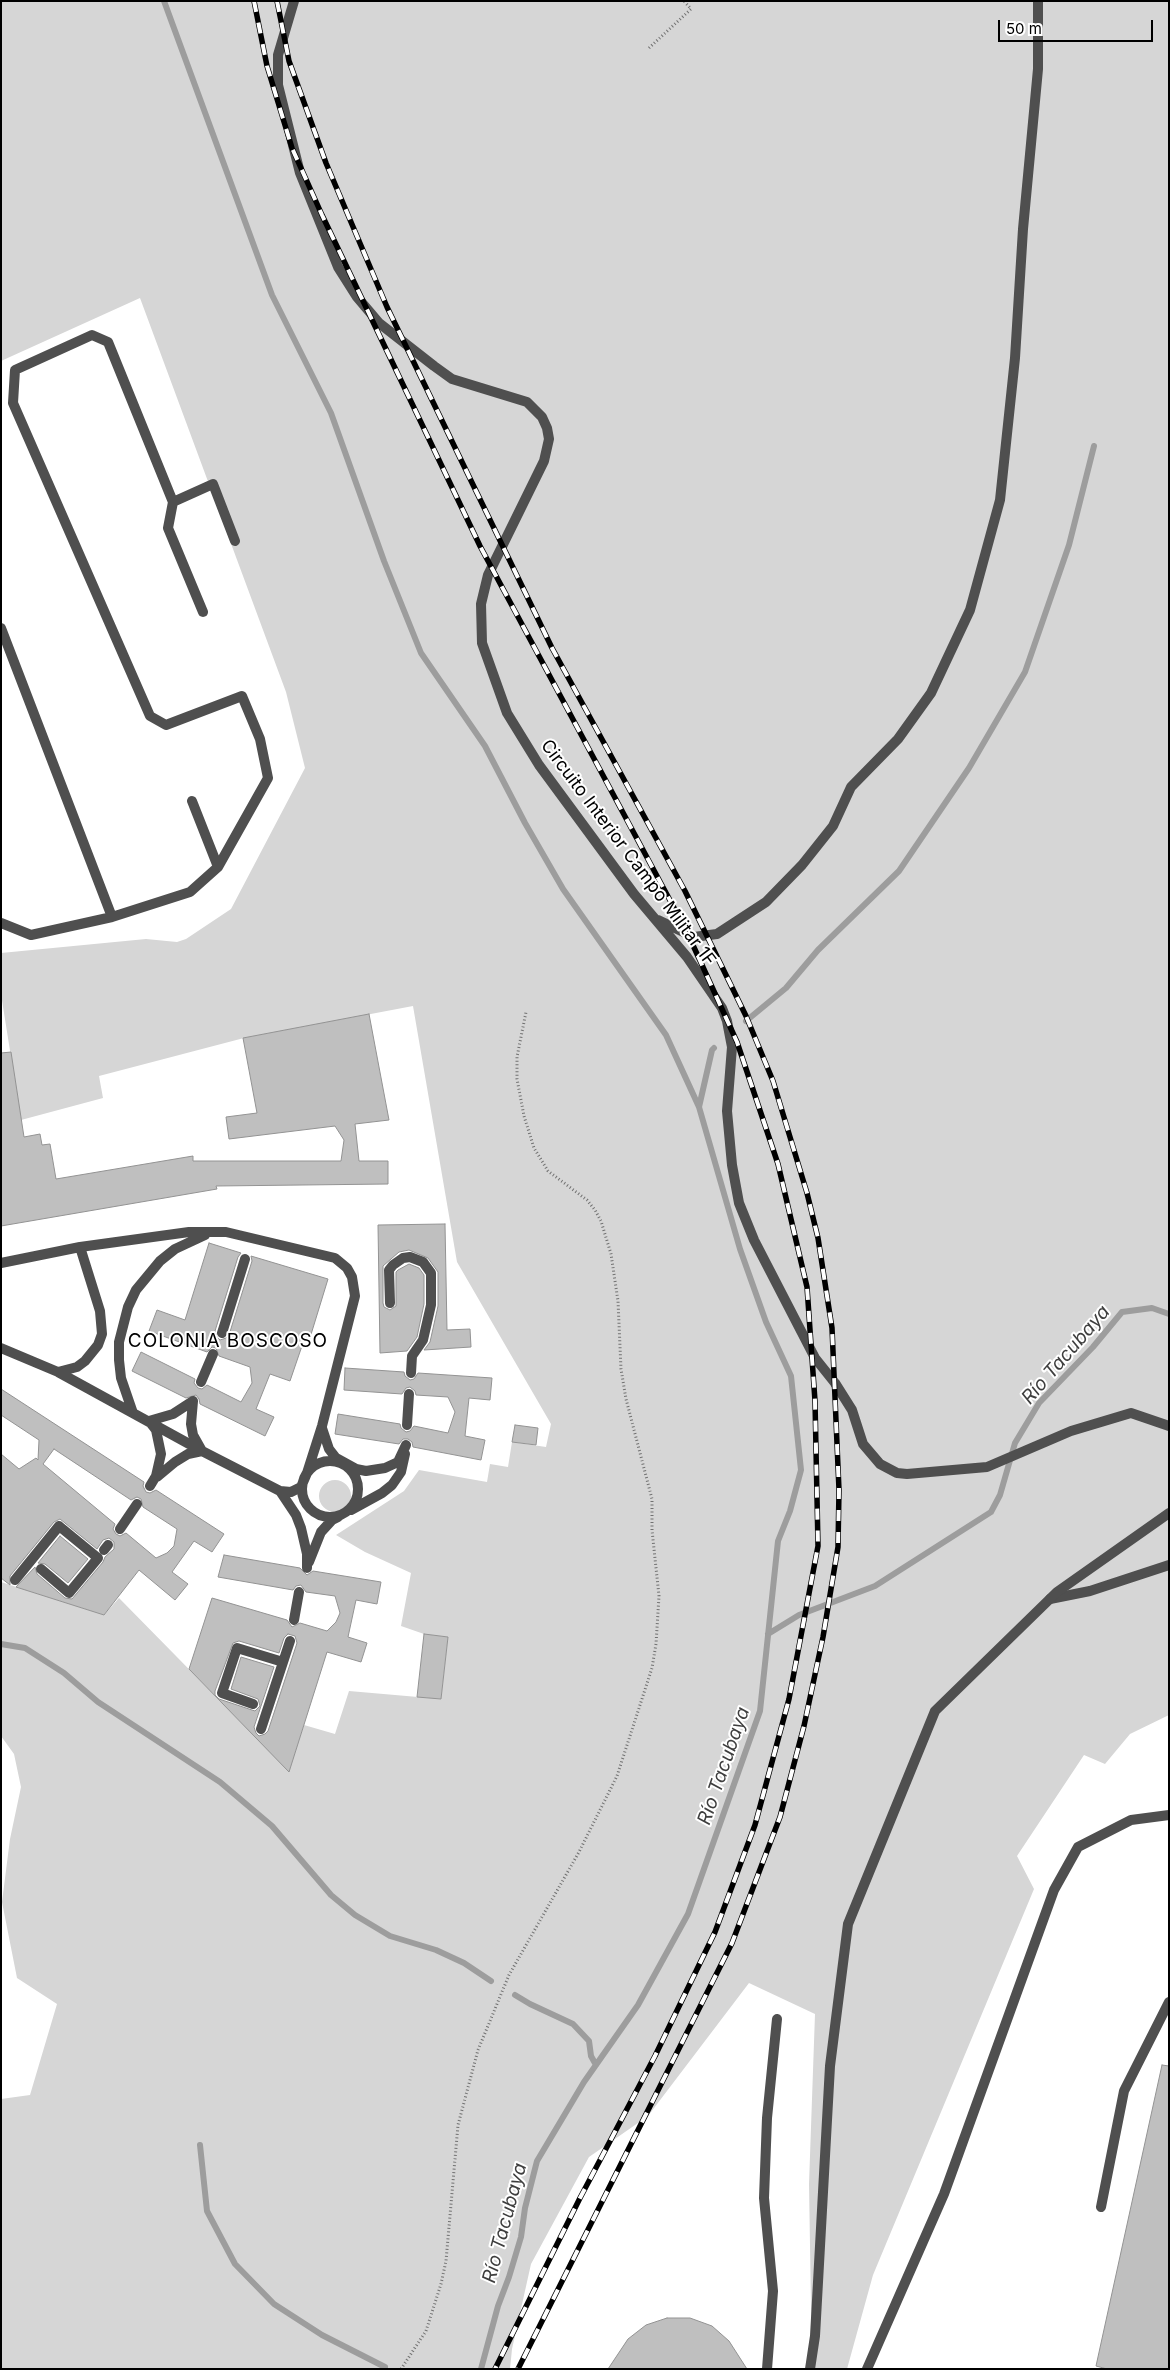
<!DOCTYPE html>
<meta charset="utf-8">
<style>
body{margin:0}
#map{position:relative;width:1170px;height:2370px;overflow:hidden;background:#fff;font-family:Inter,sans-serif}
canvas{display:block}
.frame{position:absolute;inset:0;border:2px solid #000;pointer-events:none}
.scale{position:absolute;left:998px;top:20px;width:155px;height:22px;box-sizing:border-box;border:2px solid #000;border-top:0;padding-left:6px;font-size:15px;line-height:18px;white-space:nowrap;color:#000;-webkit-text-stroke:4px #fff;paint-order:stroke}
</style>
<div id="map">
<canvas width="1170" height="2370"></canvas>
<div class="frame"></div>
<div class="scale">50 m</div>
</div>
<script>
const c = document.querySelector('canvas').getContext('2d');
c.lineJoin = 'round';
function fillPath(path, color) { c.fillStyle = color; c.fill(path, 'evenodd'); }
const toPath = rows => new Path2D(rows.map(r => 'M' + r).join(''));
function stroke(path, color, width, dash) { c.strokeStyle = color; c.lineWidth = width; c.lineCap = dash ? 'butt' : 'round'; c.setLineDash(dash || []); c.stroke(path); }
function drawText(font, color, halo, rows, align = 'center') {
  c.font = font + ' Inter,sans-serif'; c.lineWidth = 4; c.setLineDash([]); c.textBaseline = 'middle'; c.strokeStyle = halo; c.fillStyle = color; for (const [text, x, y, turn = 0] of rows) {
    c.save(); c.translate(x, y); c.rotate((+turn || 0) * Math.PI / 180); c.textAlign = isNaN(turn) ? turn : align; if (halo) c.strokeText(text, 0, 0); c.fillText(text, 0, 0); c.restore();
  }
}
fillPath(toPath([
 [1,1,1169,1,1169,1715,1130,1734,1105,1764,1084,1755,1017,1856,1034,1889,873,2275,847,2369,812,2369,809,2184,815,2014,749,1983,648,2116,589,2157,531,2264,512,2349,510,2369,1,2369,1,2099,30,2095,57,2004,17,1978,2,1902,10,1839,21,1787,14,1754,1,1736,1,1582,104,1615,119,1598,289,1771,304,1725,335,1734,349,1691,441,1699,448,1637,424,1634,401,1626,411,1573,365,1552,336,1535,404,1491,419,1470,487,1482,490,1464,508,1467,512,1442,546,1447,551,1424,457,1262,413,1006,244,1038,99,1076,103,1098,21,1120,1,994,1,953,146,939,177,942,186,939,231,909,305,768,286,692,140,298,1,361],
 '319 1496a16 16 0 1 1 32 0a16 16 0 1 1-32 0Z'
]), '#d6d6d6');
stroke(toPath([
 [164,1,272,295,331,413,384,561,421,653,485,746,525,823,563,889,666,1035,699,1107,740,1249,766,1322,791,1376,801,1470,790,1511,778,1541,760,1711,688,1914,638,2005,584,2082,537,2161,525,2208,521,2237,509,2277,498,2306,481,2369],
 [746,1021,786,988,818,950,899,871,969,768,1025,672,1069,545,1094,446],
 [699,1107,712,1050,714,1048],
 [768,1634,799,1615,875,1586,991,1512,1000,1495,1015,1443,1039,1403,1093,1347,1122,1312,1152,1308,1169,1314],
 [1,1644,25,1648,64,1673,98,1702,220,1782,272,1826,331,1895,355,1915,390,1936,436,1950,464,1963,491,1981],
 [515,1995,530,2004,573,2024,589,2041,591,2056,596,2065],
 [200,2145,207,2211,235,2264,274,2304,322,2335,385,2367]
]), '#9d9d9d', 6);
const building = toPath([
 [369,1014,389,1120,355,1124,359,1161,388,1161,388,1184,216,1186,217,1189,1,1226,1,1053,11,1052,24,1137,40,1134,42,1145,50,1144,56,1179,193,1156,193,1161,341,1161,344,1140,335,1126,229,1139,226,1117,257,1113,243,1038,369,1014],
 [445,1224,447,1330,470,1329,471,1347,424,1350,430,1342,438,1306,438,1272,428,1258,409,1250,399,1252,383,1266,383,1303,384,1307,390,1310,396,1306,396,1272,398,1270,409,1264,419,1268,424,1275,424,1304,417,1337,407,1351,380,1353,378,1225,445,1224],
 [209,1243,241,1253,238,1257,215,1331,217,1337,220,1340,226,1338,229,1335,252,1261,251,1256,328,1279,309,1341,304,1340,290,1381,270,1374,256,1409,274,1417,265,1436,200,1404,199,1399,196,1395,186,1398,132,1371,141,1352,195,1379,194,1383,198,1388,202,1389,207,1385,241,1402,252,1383,250,1367,219,1356,216,1348,212,1347,207,1352,149,1331,157,1310,185,1320,209,1243],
 [345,1368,404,1372,405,1376,410,1380,414,1379,418,1373,492,1378,490,1400,469,1398,465,1436,485,1440,481,1460,413,1447,412,1442,408,1439,403,1439,399,1444,335,1434,338,1414,400,1424,401,1428,406,1432,410,1431,414,1426,448,1433,455,1412,448,1397,416,1395,415,1391,410,1387,406,1388,402,1394,344,1390,345,1368],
 [1,1389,144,1482,143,1486,146,1492,150,1493,156,1490,224,1534,212,1552,194,1541,172,1572,188,1584,175,1600,139,1570,104,1615,16,1587,35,1567,37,1574,65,1598,72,1599,103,1562,105,1557,114,1549,114,1542,109,1538,103,1540,97,1549,60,1519,54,1522,10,1576,10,1585,1,1578,1,1454,19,1469,36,1458,38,1460,39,1440,1,1415,1,1389],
 [54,1449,131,1500,137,1497,141,1499,143,1507,177,1529,174,1546,167,1553,156,1558,126,1533,120,1536,116,1534,113,1529,115,1524,43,1464,54,1449],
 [515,1425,538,1428,536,1445,512,1442,515,1425],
 [60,1536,88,1559,68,1583,45,1564,38,1563,60,1536],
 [224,1555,300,1568,307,1575,313,1571,381,1582,377,1604,356,1600,348,1637,367,1643,361,1662,327,1652,289,1772,189,1669,212,1598,287,1620,292,1627,300,1623,327,1631,336,1622,340,1613,335,1596,306,1592,301,1585,296,1586,293,1590,218,1577,224,1555],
 [288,1634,295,1636,297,1643,268,1731,265,1734,259,1736,256,1733,254,1727,274,1667,241,1657,231,1689,258,1699,260,1706,255,1711,219,1699,215,1695,215,1691,233,1643,239,1641,279,1653,284,1638,288,1634],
 [424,1634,448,1637,441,1699,417,1697,424,1634],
 [1162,2065,1169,2066,1169,2369,1107,2369,1096,2366,1162,2065],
 [667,2318,690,2318,712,2326,729,2341,747,2369,608,2369,628,2339,646,2325,667,2318]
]);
fillPath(building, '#bfbfbf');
stroke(building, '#939393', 1);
stroke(toPath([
 [649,48,691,9,684,1],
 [401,2369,426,2331,441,2284,446,2261,458,2125,478,2050,509,1975,579,1852,617,1776,652,1668,656,1644,659,1596,652,1530,652,1499,626,1399,621,1369,618,1301,611,1254,601,1221,595,1210,587,1200,548,1171,534,1148,524,1116,517,1079,517,1057,526,1012]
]), '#717171', 3, [1, 2.5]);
stroke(toPath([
 [173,502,213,484,235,541],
 [1,628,112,917],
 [192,801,218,867],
 [1,923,31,935,112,917,190,892,218,867,268,778,260,739,242,696,166,725,150,716,13,403,15,370,92,335,108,342,173,502,168,528,203,612],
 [1,1263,80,1247,189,1232,226,1232,335,1258,347,1268,352,1277,355,1296,322,1426,307,1473,301,1487,291,1492,280,1491,202,1451,58,1372,1,1348],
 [390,1303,389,1270,393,1265,403,1258,410,1257,423,1262,431,1273,431,1305,423,1340,412,1356,411,1373],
 [222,1333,245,1259],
 [58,1372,77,1367,85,1361,98,1345,102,1334,100,1311,80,1247],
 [201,1382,213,1354],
 [133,1413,121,1378,119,1360,119,1342,128,1307,136,1290,160,1261,175,1249,205,1235],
 [407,1425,409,1394],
 [322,1428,329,1449,336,1458,356,1469,366,1471,385,1468,398,1462,406,1445],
 '302 1489a28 28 0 1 1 56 0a28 28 0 1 1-56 0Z',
 [157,1477,175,1462,188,1454,202,1451,193,1435,191,1424,193,1401],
 [150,1486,156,1476,161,1454,156,1430,149,1421,173,1414,193,1401],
 [280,1491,296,1515,301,1528,307,1554,307,1568],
 [351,1510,382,1493,392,1485,401,1472,405,1454],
 [120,1529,137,1504],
 [104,1550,108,1545],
 [309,1562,321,1532,332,1520,338,1517],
 [15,1580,59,1526,98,1558,69,1593,41,1569],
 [1050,1599,1090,1591,1169,1565],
 [294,1620,299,1592],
 [253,1704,222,1693,237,1648,283,1662],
 [261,1729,290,1641],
 [767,2369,773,2291,764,2198,767,2118,777,2019]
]), '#4f4f4f', 10);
stroke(toPath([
 [294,1,278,55,278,85,300,173,338,267,357,297,379,323,434,366,452,379,527,402,542,417,547,428,549,439,544,461,488,575,481,604,482,643,507,713,539,765,634,894,687,957,722,1008,727,1021,732,1047,727,1111,732,1165,739,1203,754,1240,815,1358,835,1383,852,1410,863,1444,880,1464,897,1473,907,1474,987,1467,1071,1431,1131,1413,1169,1426],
 [658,920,694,937,717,934,766,902,802,865,833,826,851,787,898,739,931,693,970,610,1000,500,1015,358,1023,229,1038,69,1038,1],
 [1101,2207,1124,2091,1169,2002],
 [810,2369,815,2336,830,2066,848,1924,935,1711,1057,1592,1169,1513],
 [867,2369,944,2194,1054,1890,1078,1847,1131,1820,1169,1815]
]), '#4f4f4f', 10);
const rail = toPath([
 [254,1,267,66,292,148,322,215,480,546,687,932,737,1042,778,1164,807,1287,815,1401,818,1546,789,1699,755,1825,715,1932,655,2056,580,2198,495,2369],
 [277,1,289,61,326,163,387,307,552,648,685,891,746,1016,773,1081,807,1193,818,1238,832,1328,839,1490,838,1547,823,1637,804,1726,780,1817,732,1943,518,2369]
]);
stroke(rail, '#000', 5.5);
stroke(rail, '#fff', 4, [11]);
drawText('18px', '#000', '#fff', [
 ["Circuito Interior Campo Militar 1F",628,853,53]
]);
c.letterSpacing = '1px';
drawText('19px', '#000', '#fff', [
 ["COLONIA BOSCOSO",228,1341]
]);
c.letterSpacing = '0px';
drawText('italic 19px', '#3e3e3e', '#fff', [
 ["Río Tacubaya",1066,1355,-49],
 ["Río Tacubaya",724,1766,-71],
 ["Río Tacubaya",505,2223,-75]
]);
</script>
